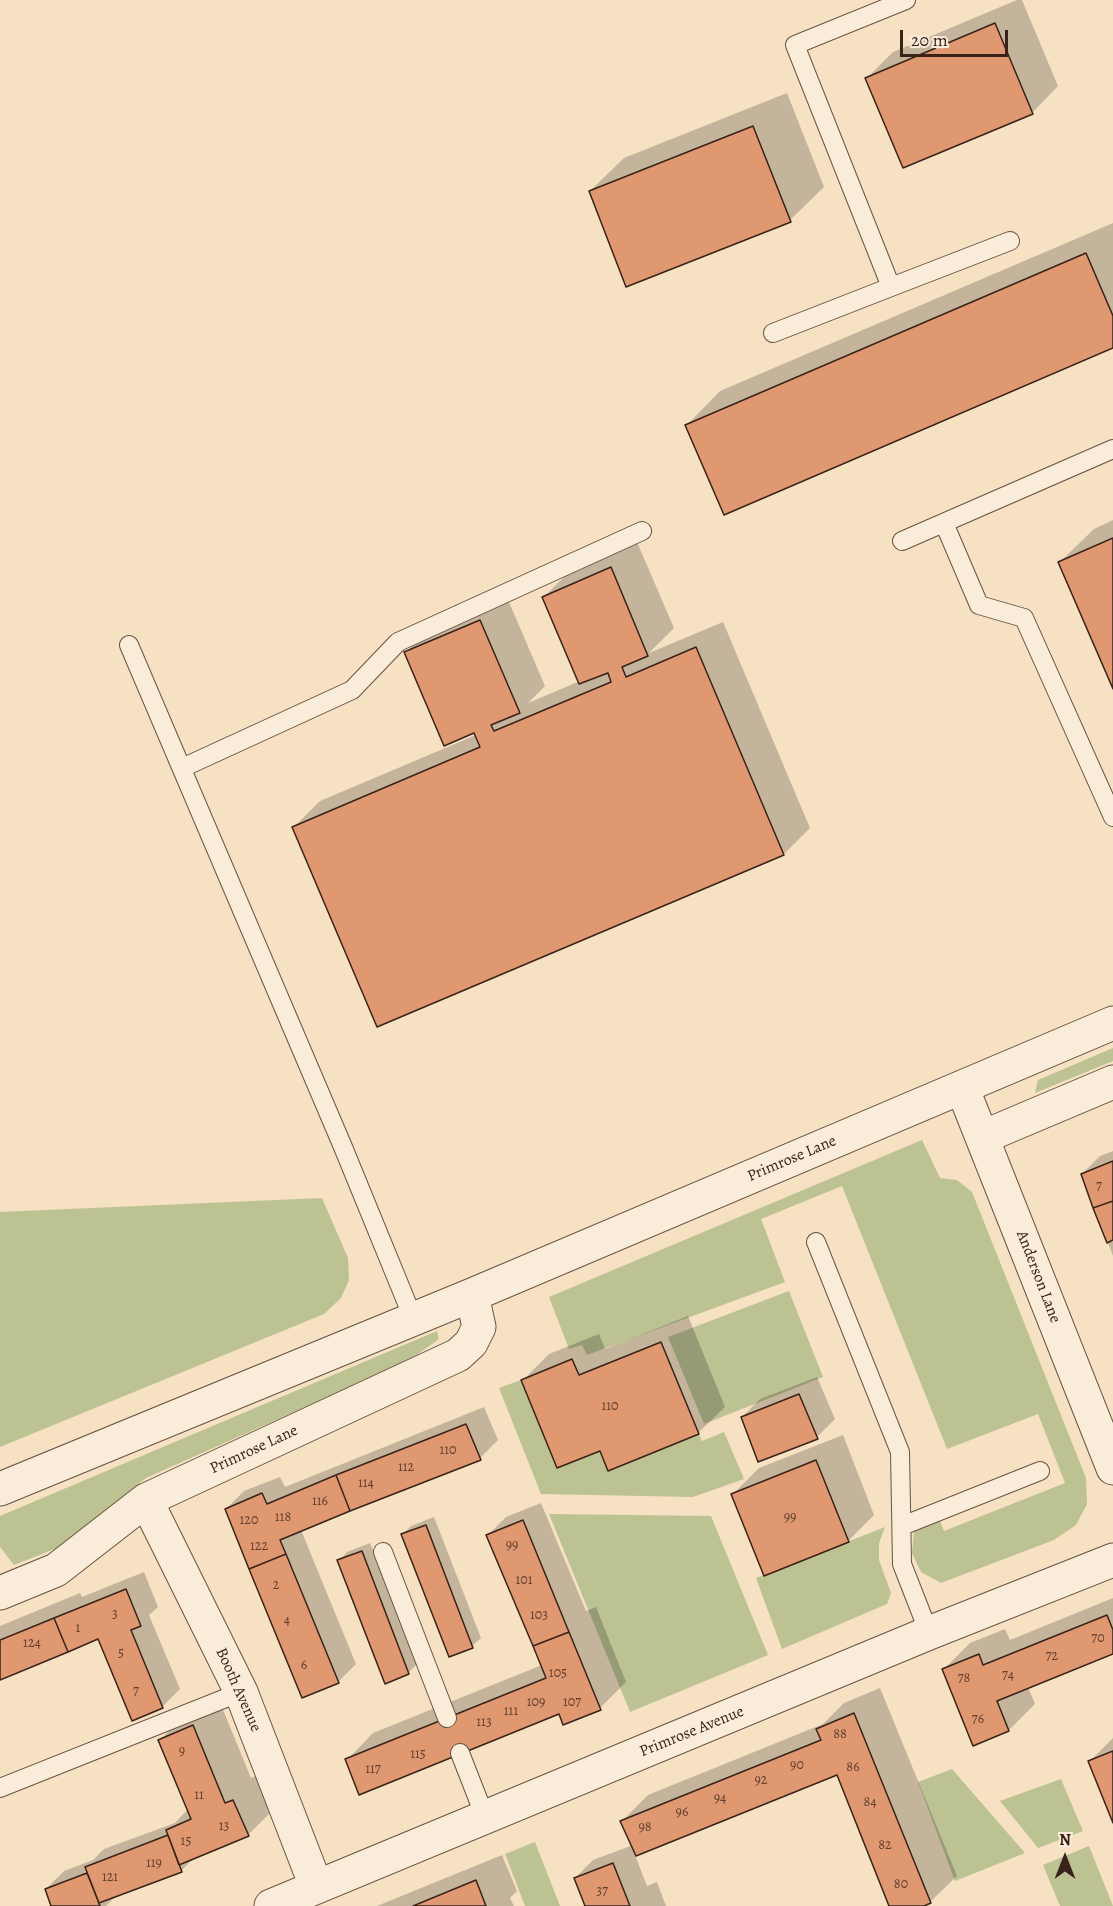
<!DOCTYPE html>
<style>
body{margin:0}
#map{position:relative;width:1113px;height:1906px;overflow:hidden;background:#f6e1c3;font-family:Alegreya,serif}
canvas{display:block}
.north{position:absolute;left:1035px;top:1828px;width:60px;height:60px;-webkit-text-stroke:4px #f9ecd8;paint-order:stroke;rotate:0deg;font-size:16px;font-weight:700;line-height:24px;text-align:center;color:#39221a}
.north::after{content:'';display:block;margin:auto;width:21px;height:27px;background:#39221a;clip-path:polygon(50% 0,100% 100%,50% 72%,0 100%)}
.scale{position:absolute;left:900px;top:30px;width:108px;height:27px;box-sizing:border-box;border:3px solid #39221a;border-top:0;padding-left:8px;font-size:18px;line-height:21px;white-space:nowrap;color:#39221a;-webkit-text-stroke:4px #f9ecd8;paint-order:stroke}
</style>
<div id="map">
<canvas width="1113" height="1906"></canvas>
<div class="north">N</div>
<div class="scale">20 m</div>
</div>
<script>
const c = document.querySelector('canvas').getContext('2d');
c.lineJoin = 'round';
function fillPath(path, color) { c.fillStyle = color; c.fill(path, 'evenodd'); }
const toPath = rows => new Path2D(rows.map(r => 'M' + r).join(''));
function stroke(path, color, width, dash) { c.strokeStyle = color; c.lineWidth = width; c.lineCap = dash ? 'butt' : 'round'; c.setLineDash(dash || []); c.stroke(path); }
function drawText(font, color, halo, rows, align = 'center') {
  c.font = font + ' Alegreya,serif'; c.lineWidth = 5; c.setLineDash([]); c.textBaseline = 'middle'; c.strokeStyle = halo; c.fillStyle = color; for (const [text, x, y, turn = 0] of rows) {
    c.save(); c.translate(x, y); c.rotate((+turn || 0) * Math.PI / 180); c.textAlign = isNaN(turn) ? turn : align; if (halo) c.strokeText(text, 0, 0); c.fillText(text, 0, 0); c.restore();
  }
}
fillPath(toPath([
 [1113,1048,1113,1061,1035,1093,1038,1080],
 [922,1140,940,1178,957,1180,972,1192,1086,1478,1087,1504,1076,1525,1054,1540,941,1583,921,1572,912,1553,914,1531,939,1518,944,1531,1065,1483,1038,1414,947,1449,842,1186,761,1219,785,1282,587,1355,582,1345,569,1349,549,1297],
 [322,1198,348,1258,349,1280,341,1298,324,1314,0,1447,0,1212],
 [789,1291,823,1377,704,1424,668,1337],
 [437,1331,439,1339,408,1361,146,1478,57,1548,14,1565,0,1547,0,1516],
 [521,1380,557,1468,600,1451,609,1470,699,1434,702,1441,724,1432,744,1479,693,1497,541,1494,499,1388],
 [549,1514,711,1516,768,1655,630,1712],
 [885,1527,879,1543,879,1560,891,1593,887,1604,782,1649,756,1578],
 [952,1769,1025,1853,955,1881,918,1782],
 [1061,1779,1083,1831,1038,1848,1000,1801],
 [535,1842,560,1906,525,1906,505,1854],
 [1089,1846,1113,1906,1060,1906,1043,1865]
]), '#bdc293');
fillPath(toPath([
 [1017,0,1022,0,1058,86,1032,113,866,79,893,52],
 [787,93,824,187,790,220,627,285,590,191,624,158],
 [1113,223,1113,347,687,425,720,391],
 [1113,520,1113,685,1060,562,1094,529],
 [637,542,674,628,649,653,723,622,810,828,784,854,294,827,320,801,476,735,406,652,432,626,506,595,545,686,528,703,580,681,544,597,570,571],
 [1113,1151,1113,1256,1082,1174,1100,1156],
 [688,1316,725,1407,698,1433,601,1449,523,1380,549,1354,599,1334,605,1349],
 [817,1377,835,1419,817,1437,742,1417,760,1399],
 [484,1407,498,1440,480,1458,301,1530,356,1664,338,1682,226,1509,244,1491,280,1477,285,1487],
 [843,1435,874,1515,848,1541,733,1494,759,1468],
 [541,1503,586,1611,596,1607,626,1682,600,1708,560,1712,347,1760,373,1733,542,1665,488,1535,506,1517],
 [434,1517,481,1638,472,1646,402,1535,411,1526],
 [370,1543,417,1664,408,1673,339,1561,347,1552],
 [144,1572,158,1607,149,1615,180,1689,162,1707,99,1637,0,1678,0,1626,80,1593,82,1597],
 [1113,1598,1113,1653,1028,1687,1035,1704,1009,1730,943,1670,970,1643,1005,1629,1010,1640],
 [880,1688,957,1876,930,1902,920,1906,891,1906,838,1773,635,1855,647,1886,657,1882,666,1906,586,1906,575,1878,593,1860,633,1845,622,1821,648,1795,823,1724,844,1703],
 [219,1700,251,1778,260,1774,274,1809,248,1835,196,1856,181,1871,118,1894,106,1906,53,1906,46,1889,64,1871,93,1860,104,1849,175,1823,188,1809,160,1740,186,1714],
 [1113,1738,1113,1819,1090,1761],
 [502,1855,517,1891,510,1898,514,1906,377,1906]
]), '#0003');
const building = toPath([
 [995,23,1033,114,903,168,865,78,995,23],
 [753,126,791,222,626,287,589,191,753,126],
 [1086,253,1113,316,1113,348,724,515,685,425,1086,253],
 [1113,538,1113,689,1058,562,1113,538],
 [611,567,648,656,622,667,626,677,696,647,784,855,377,1027,292,827,480,747,474,733,444,746,404,652,480,620,520,713,491,725,494,731,611,682,608,673,579,684,542,597,611,567],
 [1113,1161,1113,1201,1093,1208,1081,1174,1113,1161],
 [1113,1201,1113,1240,1107,1243,1093,1208,1113,1201],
 [661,1342,699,1434,608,1471,600,1451,557,1468,521,1380,572,1359,579,1375,661,1342],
 [799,1394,818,1439,758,1462,741,1417,799,1394],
 [466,1424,481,1460,350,1511,336,1475,466,1424],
 [816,1460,849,1542,764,1576,731,1494,816,1460],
 [336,1475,350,1511,280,1540,286,1554,249,1569,225,1509,262,1493,267,1504,336,1475],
 [523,1520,569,1632,533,1646,486,1535,523,1520],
 [426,1525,473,1648,449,1657,401,1534,426,1525],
 [362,1551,409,1674,385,1684,337,1560,362,1551],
 [286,1554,339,1683,302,1698,249,1569,286,1554],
 [126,1589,141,1626,131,1630,163,1708,132,1721,98,1639,68,1652,54,1618,126,1589],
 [1107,1615,1113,1630,1113,1654,997,1701,1009,1731,973,1746,942,1669,979,1654,983,1665,1107,1615],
 [54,1618,68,1652,0,1680,0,1640,54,1618],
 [569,1632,601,1710,563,1725,559,1714,359,1795,345,1759,546,1678,533,1646,569,1632],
 [854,1713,931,1903,924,1906,889,1906,837,1775,636,1856,620,1821,821,1740,816,1729,854,1713],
 [193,1725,225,1803,233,1800,249,1836,179,1865,166,1830,191,1819,158,1740,193,1725],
 [1113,1751,1113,1823,1088,1761,1113,1751],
 [168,1835,182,1872,99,1903,85,1867,168,1835],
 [613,1863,630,1906,585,1906,574,1878,613,1863],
 [87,1873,100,1906,51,1906,45,1889,87,1873],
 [476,1880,486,1906,413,1906,476,1880]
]);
fillPath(building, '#df9870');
stroke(building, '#39221a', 1.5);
const service = toPath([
 [906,0,795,45,891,287,1010,241],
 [773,333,891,287],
 [944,523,979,605,1024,618,1113,817],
 [902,541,1113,449],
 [129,645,343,1147,413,1318],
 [182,768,352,690,398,642,642,531],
 [816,1242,900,1452,902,1564,929,1633],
 [902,1526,1040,1471],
 [383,1552,447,1718],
 [460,1753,485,1817],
 [0,1788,241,1692]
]);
const minor = toPath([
 [962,1087,1113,1468],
 [983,1137,1113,1082],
 [0,1489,472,1295,1113,1023],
 [146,1500,241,1692,316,1886],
 [0,1593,56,1570,146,1500,458,1355,471,1343,479,1327,472,1295],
 [271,1906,929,1633,1113,1560]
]);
stroke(service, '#685244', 20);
stroke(minor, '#685244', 35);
stroke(service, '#f9ecd8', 18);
stroke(minor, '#f9ecd8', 33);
drawText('14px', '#624030', null, [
 ["7",1099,1187],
 ["110",610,1407],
 ["110",448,1451],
 ["112",406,1468],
 ["114",366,1484],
 ["116",320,1502],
 ["118",283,1518],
 ["99",790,1518],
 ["120",249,1521],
 ["99",512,1546],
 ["122",259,1547],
 ["101",524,1581],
 ["2",276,1586],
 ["3",115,1615],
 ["103",539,1616],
 ["4",287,1621],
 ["1",78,1629],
 ["70",1098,1639],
 ["124",32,1644],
 ["5",121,1654],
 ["72",1052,1657],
 ["6",304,1666],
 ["105",558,1674],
 ["74",1008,1676],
 ["78",964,1679],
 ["7",136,1692],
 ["109",536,1703],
 ["107",572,1703],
 ["111",511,1712],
 ["76",978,1720],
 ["113",484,1723],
 ["88",840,1735],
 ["9",182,1752],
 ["115",418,1755],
 ["90",797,1766],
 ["86",853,1768],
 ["117",373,1770],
 ["92",761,1781],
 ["11",199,1796],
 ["94",720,1799],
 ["84",870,1803],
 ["96",682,1813],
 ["13",224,1827],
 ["98",645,1828],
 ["15",186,1842],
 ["82",885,1846],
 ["119",154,1864],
 ["121",110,1878],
 ["80",901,1885],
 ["37",602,1892]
]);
drawText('16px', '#39221a', '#f9ecd8', [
 ["Primrose Lane",792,1159,-23],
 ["Anderson Lane",1038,1277,69],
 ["Primrose Lane",254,1450,-25],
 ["Booth Avenue",238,1690,66],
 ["Primrose Avenue",692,1732,-22]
]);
</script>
